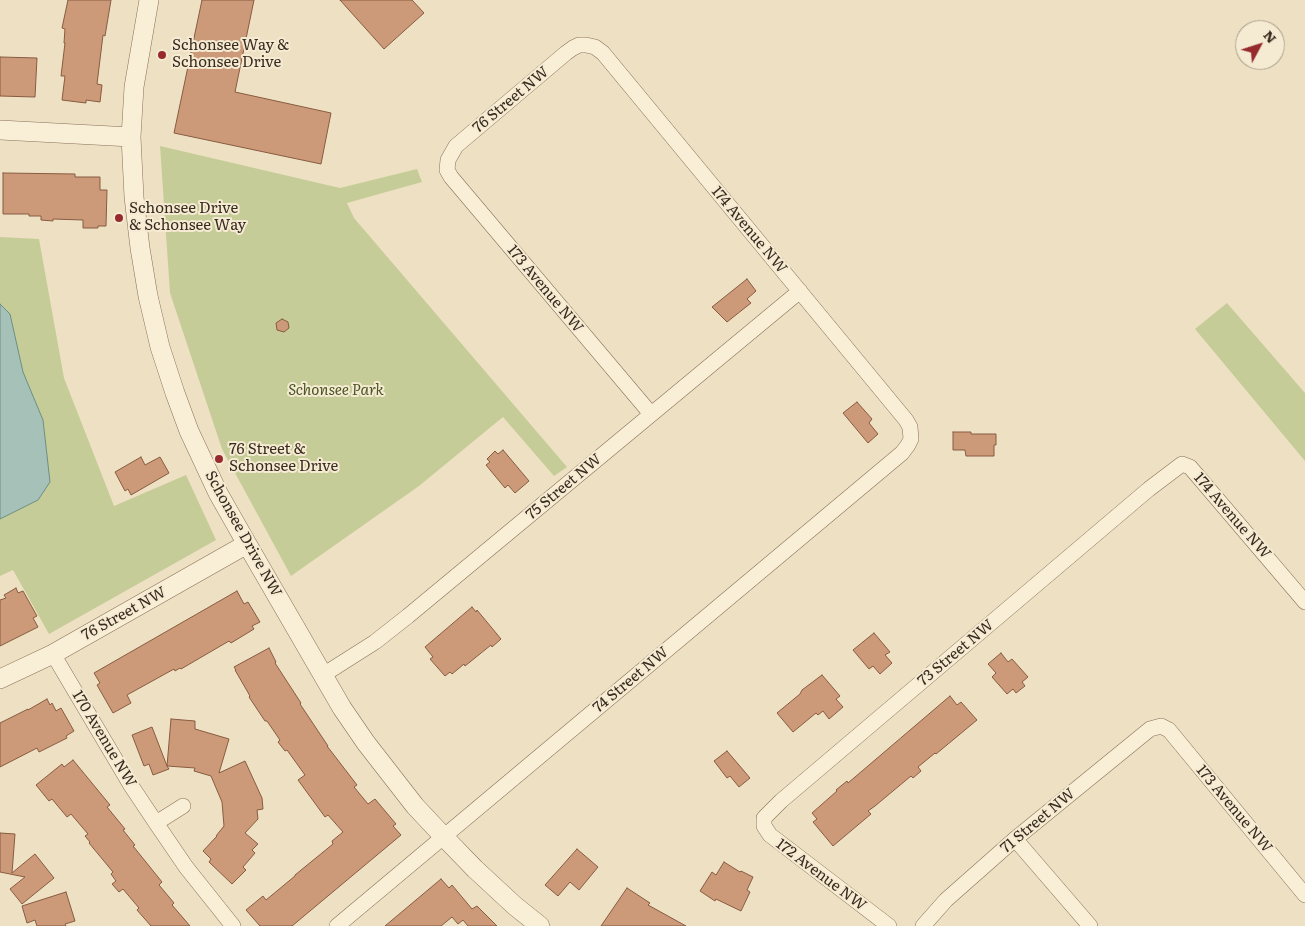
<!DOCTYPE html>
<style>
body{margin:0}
#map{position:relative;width:1305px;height:926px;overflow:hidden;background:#eee0c3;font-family:Literata,serif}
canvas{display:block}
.north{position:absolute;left:1235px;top:20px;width:50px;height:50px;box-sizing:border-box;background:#f5ebd2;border:1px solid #a99e8a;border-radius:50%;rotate:50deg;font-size:14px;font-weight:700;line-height:20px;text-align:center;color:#382a1e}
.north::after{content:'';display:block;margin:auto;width:18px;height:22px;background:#962a2d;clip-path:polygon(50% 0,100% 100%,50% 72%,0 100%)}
</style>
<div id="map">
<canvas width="1305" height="926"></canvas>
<div class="north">N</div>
</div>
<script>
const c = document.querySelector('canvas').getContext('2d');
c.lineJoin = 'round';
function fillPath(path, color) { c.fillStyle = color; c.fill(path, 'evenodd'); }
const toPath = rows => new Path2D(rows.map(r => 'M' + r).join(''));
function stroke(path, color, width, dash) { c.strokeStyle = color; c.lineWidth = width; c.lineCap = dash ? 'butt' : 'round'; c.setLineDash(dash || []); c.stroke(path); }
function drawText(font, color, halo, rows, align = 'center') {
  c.font = font + ' Literata,serif'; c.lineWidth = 4; c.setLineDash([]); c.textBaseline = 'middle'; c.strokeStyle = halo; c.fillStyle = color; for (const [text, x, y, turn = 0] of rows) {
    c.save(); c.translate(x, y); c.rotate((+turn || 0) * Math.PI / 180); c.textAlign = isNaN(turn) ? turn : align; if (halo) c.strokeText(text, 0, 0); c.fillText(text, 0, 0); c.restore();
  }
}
fillPath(toPath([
 [160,146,340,188,417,169,422,182,347,203,354,218,567,467,554,476,503,417,419,486,291,576,222,449,170,293],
 [0,237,39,239,64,378,114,506,186,475,216,540,49,634,13,570,0,576],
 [1227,303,1305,393,1305,461,1195,329]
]), '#c6cc97');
const water = toPath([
 [0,304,10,314,23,372,43,420,50,482,38,500,0,519,0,304]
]);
fillPath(water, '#a5c1b8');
stroke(water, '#6c8f85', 1);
const building = toPath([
 [68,0,111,0,105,36,103,35,97,84,102,85,100,102,86,100,86,103,62,100,65,76,61,76,65,43,64,43,65,29,62,28,68,0],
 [202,0,254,0,235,92,331,113,321,164,174,133,202,0],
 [340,0,412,0,424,13,384,49,340,0],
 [0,57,37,58,35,97,0,96,0,57],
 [3,173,75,174,75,177,100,177,100,190,107,190,106,226,98,226,98,228,83,228,83,220,53,219,53,221,41,220,41,216,29,216,29,214,3,214,3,173],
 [747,279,756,291,747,299,751,303,727,322,712,307,747,279],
 [282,319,288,322,289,328,284,332,277,330,276,323,282,319],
 [857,402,872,419,869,423,878,434,868,443,843,413,857,402],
 [953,432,971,432,971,434,996,434,996,445,994,445,994,456,966,456,965,450,953,450,953,432],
 [503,450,529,481,515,493,508,485,505,488,486,465,490,462,487,459,495,451,498,454,503,450],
 [141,457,145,465,160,457,169,473,131,495,128,489,125,491,115,472,141,457],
 [16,588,18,593,23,591,37,616,33,618,38,627,0,646,0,600,6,598,4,595,16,588],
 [237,591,244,604,248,602,260,622,252,626,254,629,231,643,229,641,181,669,180,668,175,671,174,669,127,695,131,703,113,713,97,685,100,683,94,673,237,591],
 [472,607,476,612,477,610,501,639,492,647,491,645,465,666,464,664,452,674,450,672,445,676,430,659,433,657,425,647,472,607],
 [874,633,890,652,885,655,892,663,880,674,873,666,869,669,853,650,874,633],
 [269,648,276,662,275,663,301,703,300,704,328,746,327,746,357,785,354,787,368,804,375,799,396,824,393,826,401,835,292,926,260,926,246,910,263,896,266,900,295,876,295,875,333,844,332,841,343,832,328,815,325,817,298,780,305,775,287,750,285,751,278,742,280,740,267,721,265,721,249,697,250,696,235,670,236,670,234,667,269,648],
 [1001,653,1008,662,1012,659,1028,677,1022,682,1025,686,1016,693,1013,689,1007,694,992,677,996,673,988,664,1001,653],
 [822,675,840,696,836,699,843,707,829,719,823,711,818,715,816,713,793,732,777,713,800,694,802,690,822,675],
 [950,696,957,705,961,702,977,720,936,754,935,753,918,767,921,771,913,778,911,776,875,806,868,811,871,814,833,846,813,822,817,819,812,813,837,791,836,790,847,781,848,783,950,696],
 [47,699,50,705,52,703,56,711,61,708,74,731,66,736,67,738,39,752,37,748,0,767,0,723,28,709,28,710,47,699],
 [171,719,195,721,195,729,229,739,219,773,245,761,262,798,263,809,257,810,258,819,245,833,258,844,252,850,255,853,243,867,246,870,232,884,209,862,211,859,203,851,217,836,216,836,224,826,222,802,211,776,194,771,195,768,167,766,169,769,153,775,149,764,144,766,132,735,152,727,167,766,171,719],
 [727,751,750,778,739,787,730,776,727,778,714,761,727,751],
 [73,760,110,805,107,807,125,829,123,830,135,845,133,846,162,882,159,885,174,903,172,905,190,926,151,926,137,910,139,908,123,889,119,892,112,884,116,881,111,874,113,872,89,843,90,842,85,836,88,834,71,814,67,817,52,799,49,801,36,785,62,764,64,767,73,760],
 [0,833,15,834,12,873,35,854,54,878,22,904,10,889,25,877,0,872,0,833],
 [577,849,598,867,579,890,570,882,558,896,545,885,577,849],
 [724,862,740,872,741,871,753,877,747,890,750,892,741,911,716,899,715,901,700,891,712,872,716,875,724,862],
 [441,879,449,888,452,885,472,909,477,906,497,926,468,926,463,920,458,924,452,917,441,926,385,926,441,879],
 [627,888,650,903,648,905,686,926,601,926,627,888],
 [66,892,75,921,65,924,66,926,37,926,35,920,27,923,22,906,66,892]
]);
fillPath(building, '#cc9a79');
stroke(building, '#875b40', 1);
const minor = toPath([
 [53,654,130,784,156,823,186,867,233,926],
 [323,675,375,642,408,616,800,291],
 [156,823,183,806],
 [1015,839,1090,926],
 [337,926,902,453,908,445,911,439,910,427,906,420,603,53,595,47,586,45,579,45,573,48,566,53,456,146,448,160,447,170,451,177,651,414],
 [889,926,770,835,764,826,764,818,781,801,1149,489,1182,464,1190,467,1305,602],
 [923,926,946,900,1015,839,1150,729,1161,726,1169,730,1305,895]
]);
const tertiary = toPath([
 [149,0,134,87,131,137,134,197,140,248,148,296,160,347,175,393,189,431,218,493,247,544,342,708,366,743,415,806,444,837,475,869,515,906,540,926],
 [0,130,131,137],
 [0,679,53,654,247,544]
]);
stroke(minor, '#88715a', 16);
stroke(tertiary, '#88715a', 20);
stroke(minor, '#f9eed6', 15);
stroke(tertiary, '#f9eed6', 19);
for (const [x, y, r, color] of [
 [162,55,5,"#962a2d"],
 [119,218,5,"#962a2d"],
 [219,459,5,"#962a2d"]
]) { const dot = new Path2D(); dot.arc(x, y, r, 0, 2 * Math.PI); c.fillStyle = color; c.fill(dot); stroke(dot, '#f5ebd2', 2); }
drawText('15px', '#382a1e', '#f5ebd2', [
 ["Schonsee Way &",172,46],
 ["Schonsee Drive",172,63],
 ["Schonsee Drive",129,209],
 ["& Schonsee Way",129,226],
 ["76 Street &",229,450],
 ["Schonsee Drive",229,467]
], 'left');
drawText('15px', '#382a1e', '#f5ebd2', [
 ["76 Street NW",511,100,-40],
 ["174 Avenue NW",749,230,50],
 ["173 Avenue NW",545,289,50],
 ["75 Street NW",564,487,-40],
 ["174 Avenue NW",1232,516,49],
 ["Schonsee Drive NW",243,534,61],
 ["76 Street NW",124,614,-29],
 ["73 Street NW",956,653,-40],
 ["74 Street NW",631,680,-40],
 ["170 Avenue NW",104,739,59],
 ["173 Avenue NW",1234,809,50],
 ["71 Street NW",1038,821,-40],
 ["172 Avenue NW",821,875,37]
]);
drawText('italic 15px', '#495425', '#f5ebd2', [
 ["Schonsee Park",336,391]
]);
</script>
